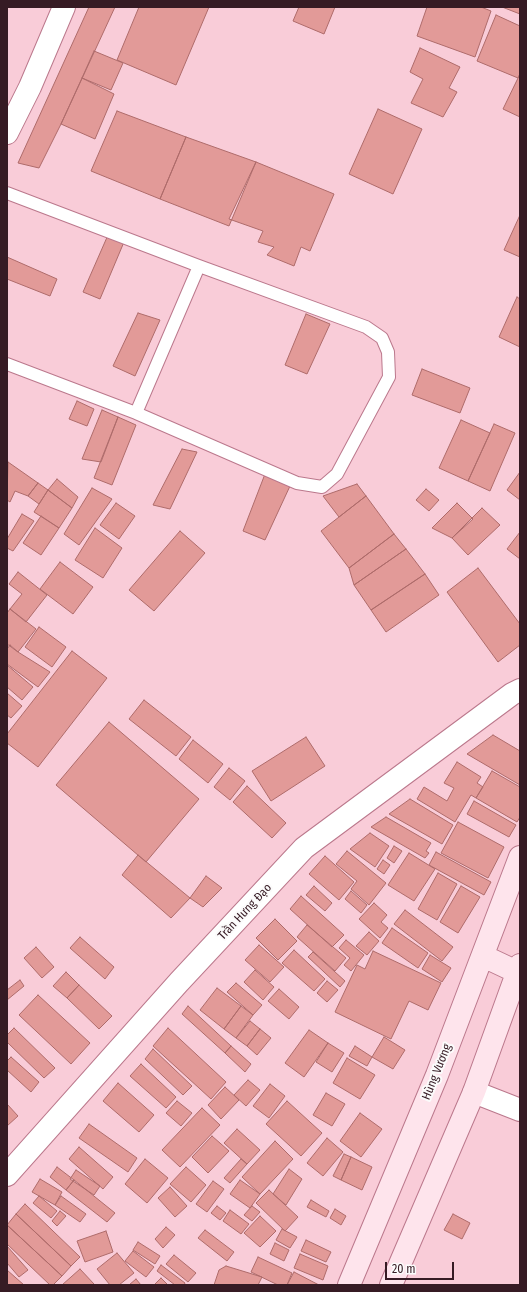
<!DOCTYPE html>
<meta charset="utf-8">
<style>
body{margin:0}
#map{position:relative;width:527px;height:1292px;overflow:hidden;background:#f9ccd8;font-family:"Fira Sans Condensed",sans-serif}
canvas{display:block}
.frame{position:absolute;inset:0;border:8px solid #361b24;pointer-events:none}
.scale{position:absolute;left:385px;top:1262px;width:69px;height:18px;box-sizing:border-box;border:2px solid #361b24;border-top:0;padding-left:5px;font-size:12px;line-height:14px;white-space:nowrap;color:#361b24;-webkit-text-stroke:3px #fbfbfb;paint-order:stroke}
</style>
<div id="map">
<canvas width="527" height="1292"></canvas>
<div class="frame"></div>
<div class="scale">20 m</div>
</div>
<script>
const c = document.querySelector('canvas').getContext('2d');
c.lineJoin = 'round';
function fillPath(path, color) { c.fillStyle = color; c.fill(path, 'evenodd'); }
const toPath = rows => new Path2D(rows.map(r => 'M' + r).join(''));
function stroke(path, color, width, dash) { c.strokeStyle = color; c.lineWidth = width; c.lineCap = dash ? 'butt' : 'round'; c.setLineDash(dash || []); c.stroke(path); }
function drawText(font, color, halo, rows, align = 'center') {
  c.font = font + ' "Fira Sans Condensed",sans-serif'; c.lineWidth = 4; c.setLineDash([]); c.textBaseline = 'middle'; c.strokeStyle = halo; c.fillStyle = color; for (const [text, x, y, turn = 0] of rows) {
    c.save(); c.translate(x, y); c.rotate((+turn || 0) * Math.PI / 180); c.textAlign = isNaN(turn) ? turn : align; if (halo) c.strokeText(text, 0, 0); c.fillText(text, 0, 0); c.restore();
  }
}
const building = toPath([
 [89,7,115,7,61,124,39,168,18,163,89,7],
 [139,7,209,7,176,85,117,60,139,7],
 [299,7,335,7,324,34,293,21,299,7],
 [427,7,481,7,491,11,475,57,417,36,427,7],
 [502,7,520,7,520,14,502,7],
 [496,15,520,26,520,74,518,78,477,61,496,15],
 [420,48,460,67,449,88,457,92,443,117,411,103,423,79,410,72,420,48],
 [94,51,123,63,111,90,82,78,94,51],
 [520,74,520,117,503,109,520,74],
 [82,78,114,94,95,139,61,124,82,78],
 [378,109,422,129,393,194,349,174,378,109],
 [117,111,186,137,160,199,91,171,117,111],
 [186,137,256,162,229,226,160,199,186,137],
 [256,162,334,194,310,251,301,247,294,266,267,255,274,247,258,242,263,231,229,219,256,162],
 [520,215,520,257,504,250,520,215],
 [108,235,124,242,100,299,83,292,108,235],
 [7,257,57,279,50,296,7,279,7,257],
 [517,297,520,299,520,347,499,337,517,297],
 [138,313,160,320,135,376,113,366,138,313],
 [306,314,330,324,307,374,285,365,306,314],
 [422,369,470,388,460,413,412,395,422,369],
 [77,401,94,409,87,426,69,419,77,401],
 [102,410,118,417,101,462,82,459,102,410],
 [118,417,136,425,112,485,94,478,118,417],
 [461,420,490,433,468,481,439,468,461,420],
 [494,424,515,433,490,491,468,481,494,424],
 [182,449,197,452,170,509,153,505,182,449],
 [8,462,38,483,28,496,15,491,10,502,7,500,8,462],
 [520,472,520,500,507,490,520,472],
 [265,474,290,486,265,540,243,531,265,474],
 [57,479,78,497,72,508,48,490,57,479],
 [38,483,48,490,39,504,28,496,38,483],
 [357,484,366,496,339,517,323,496,357,484],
 [92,488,112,499,79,545,64,534,92,488],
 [426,489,439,500,429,511,416,500,426,489],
 [48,490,72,508,59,528,34,512,48,490],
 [366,496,394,534,349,568,321,531,366,496],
 [116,503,135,516,119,539,100,525,116,503],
 [457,503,473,519,452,538,432,528,457,503],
 [482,508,500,525,468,555,452,538,482,508],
 [22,514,34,521,13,551,7,548,7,539,22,514],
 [41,516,59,528,41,555,23,543,41,516],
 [95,528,122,548,103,578,75,560,95,528],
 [180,531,205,553,154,611,129,590,180,531],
 [520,532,520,559,507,549,520,532],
 [394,534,406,549,354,585,349,568,394,534],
 [406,549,425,574,371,610,354,585,406,549],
 [60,562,93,587,73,614,40,589,60,562],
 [478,568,520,624,520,645,498,662,447,592,478,568],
 [18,572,47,595,26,622,10,609,22,594,9,584,18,572],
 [425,574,439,595,386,632,371,610,425,574],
 [10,609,36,629,18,652,7,644,7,613,10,609],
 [39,627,66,647,52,667,25,647,39,627],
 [10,645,18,652,50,672,38,687,7,664,7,649,10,645],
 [72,651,107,678,38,767,7,743,7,734,72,651],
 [7,665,33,687,22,700,7,687,7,665],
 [7,693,22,706,11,718,7,715,7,693],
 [144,700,191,737,176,756,129,719,144,700],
 [109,722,199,799,146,862,56,785,109,722],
 [493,735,520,751,520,785,467,754,493,735],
 [306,737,325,766,271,801,252,771,306,737],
 [193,740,223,764,208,783,179,759,193,740],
 [457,762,481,777,477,783,483,787,476,798,471,795,455,822,417,799,424,787,447,801,454,788,444,783,457,762],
 [229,768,245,781,230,800,214,787,229,768],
 [492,771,520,787,520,817,517,822,476,798,492,771],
 [247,786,286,823,272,838,233,802,247,786],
 [410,799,453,825,442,844,389,814,410,799],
 [474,801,516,825,509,837,467,814,474,801],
 [386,817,431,843,426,851,429,853,425,858,371,827,386,817],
 [458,822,504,847,488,878,441,853,458,822],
 [370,833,389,846,375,867,350,849,370,833],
 [394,846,402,851,394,863,387,858,394,846],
 [347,851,386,883,369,905,351,889,357,881,336,864,347,851],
 [436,852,491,882,484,895,429,865,436,852],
 [409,853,435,869,414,901,388,885,409,853],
 [138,855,190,898,171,918,122,875,138,855],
 [325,856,354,882,339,900,309,874,325,856],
 [383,860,390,865,384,874,377,869,383,860],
 [438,873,457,884,437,920,418,909,438,873],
 [206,876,222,888,203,907,190,898,206,876],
 [314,886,332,903,325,911,306,895,314,886],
 [461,886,480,897,458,933,440,922,461,886],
 [351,891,367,905,361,913,345,899,351,891],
 [301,896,344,935,332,947,290,909,301,896],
 [374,903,387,915,381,922,388,928,380,938,359,919,374,903],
 [405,910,453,947,442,961,394,924,405,910],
 [275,919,297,941,278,960,256,938,275,919],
 [307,925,346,958,335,971,297,937,307,925],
 [392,928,428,953,418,968,382,943,392,928],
 [369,932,379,941,367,955,356,946,369,932],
 [80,937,114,967,105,979,70,948,80,937],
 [346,940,364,955,351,971,344,965,350,958,339,948,346,940],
 [259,945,284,967,270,982,245,960,259,945],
 [36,947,54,967,42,978,24,958,36,947],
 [294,950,325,979,314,991,282,963,294,950],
 [373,951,441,983,428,1010,409,1001,391,1039,335,1012,357,965,365,969,373,951],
 [313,952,345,981,340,987,308,957,313,952],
 [430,955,451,968,442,982,422,969,430,955],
 [255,970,274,987,263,1000,244,982,255,970],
 [66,972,79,985,67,998,53,986,66,972],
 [20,980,24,986,7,1000,7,990,20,980],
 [327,981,338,990,327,1002,317,993,327,981],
 [236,983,262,1005,253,1015,227,992,236,983],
 [79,985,112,1016,99,1029,67,998,79,985],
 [217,988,241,1006,224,1029,200,1010,217,988],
 [279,989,299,1007,289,1019,268,1001,279,989],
 [38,995,90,1043,71,1064,19,1015,38,995],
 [188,1006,231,1046,225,1053,182,1014,188,1006],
 [241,1006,253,1015,236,1038,224,1029,241,1006],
 [250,1021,260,1029,247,1046,236,1038,250,1021],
 [14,1028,55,1068,44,1078,7,1042,7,1035,14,1028],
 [168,1028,226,1082,211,1099,153,1046,168,1028],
 [260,1029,271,1038,257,1055,247,1046,260,1029],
 [309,1030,328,1043,304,1077,285,1063,309,1030],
 [384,1037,405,1050,393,1069,372,1057,384,1037],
 [328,1043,344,1053,332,1072,316,1062,328,1043],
 [231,1046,251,1064,245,1072,225,1053,231,1046],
 [355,1046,372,1057,367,1066,349,1056,355,1046],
 [153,1049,192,1086,183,1095,145,1059,153,1049],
 [11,1057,39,1082,31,1092,7,1070,7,1061,11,1057],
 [347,1058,375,1075,360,1099,333,1083,347,1058],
 [141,1064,176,1097,166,1108,130,1076,141,1064],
 [248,1080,260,1090,246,1106,234,1095,248,1080],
 [118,1083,154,1115,139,1132,103,1101,118,1083],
 [270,1084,285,1096,269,1118,253,1106,270,1084],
 [225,1087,239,1100,221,1119,208,1105,225,1087],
 [326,1093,345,1104,332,1126,313,1115,326,1093],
 [177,1101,192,1113,181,1126,166,1113,177,1101],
 [287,1101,322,1133,301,1156,266,1124,287,1101],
 [7,1104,18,1116,7,1126,7,1104],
 [202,1108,220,1125,180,1167,162,1150,202,1108],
 [360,1113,382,1129,361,1157,340,1141,360,1113],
 [89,1124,137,1158,128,1172,79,1138,89,1124],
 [237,1129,260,1150,247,1164,224,1143,237,1129],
 [212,1136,229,1151,208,1173,192,1157,212,1136],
 [327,1138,343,1152,323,1176,307,1163,327,1138],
 [275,1141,293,1159,260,1194,242,1177,275,1141],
 [79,1147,113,1177,103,1189,69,1159,79,1147],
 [344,1154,351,1157,341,1180,333,1176,344,1154],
 [351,1157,372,1167,362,1190,341,1180,351,1157],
 [145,1159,168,1178,147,1203,125,1184,145,1159],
 [241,1159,247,1164,230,1183,224,1178,241,1159],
 [57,1167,74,1180,66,1190,50,1177,57,1167],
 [186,1167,206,1185,191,1202,170,1184,186,1167],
 [289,1169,302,1179,286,1205,273,1194,289,1169],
 [76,1170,100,1186,94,1195,70,1179,76,1170],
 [40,1179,62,1192,55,1205,32,1192,40,1179],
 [74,1180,115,1213,107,1222,66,1190,74,1180],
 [240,1180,260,1194,250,1208,230,1194,240,1180],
 [213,1181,224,1189,207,1212,196,1204,213,1181],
 [170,1187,187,1206,175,1217,158,1198,170,1187],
 [269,1190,298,1217,285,1231,256,1203,269,1190],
 [39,1196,57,1211,51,1218,33,1203,39,1196],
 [61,1196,86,1214,80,1222,55,1205,61,1196],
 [311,1200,329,1211,326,1217,307,1207,311,1200],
 [25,1204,80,1257,71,1266,16,1214,25,1204],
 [217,1206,226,1213,220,1220,211,1213,217,1206],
 [252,1206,260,1212,252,1221,244,1215,252,1206],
 [335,1209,346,1216,341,1225,330,1218,335,1209],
 [230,1210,249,1224,241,1234,223,1221,230,1210],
 [60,1211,66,1216,57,1226,52,1221,60,1211],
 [16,1214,71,1266,62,1276,7,1225,16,1214],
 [453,1214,470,1223,462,1239,444,1230,453,1214],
 [260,1216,276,1231,260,1247,244,1233,260,1216],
 [7,1225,62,1276,53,1285,50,1285,7,1244,7,1225],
 [166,1227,175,1235,163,1248,155,1239,166,1227],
 [282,1229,297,1237,290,1248,276,1240,282,1229],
 [205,1230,234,1252,227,1261,198,1238,205,1230],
 [106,1231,113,1252,85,1262,77,1241,106,1231],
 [306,1240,331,1252,326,1262,301,1251,306,1240],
 [138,1242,160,1256,155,1264,133,1250,138,1242],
 [275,1243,289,1250,284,1261,270,1254,275,1243],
 [7,1246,28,1270,19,1277,7,1263,7,1246],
 [133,1251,154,1267,146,1277,125,1261,133,1251],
 [117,1253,134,1273,119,1285,110,1285,97,1269,117,1253],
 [300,1254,328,1266,323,1280,294,1268,300,1254],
 [174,1255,196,1273,188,1282,166,1264,174,1255],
 [258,1257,292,1273,287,1285,278,1285,251,1272,258,1257],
 [161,1265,185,1283,184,1285,175,1285,157,1271,161,1265],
 [226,1266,262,1277,258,1285,214,1285,219,1270,226,1266],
 [80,1269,94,1284,92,1285,62,1285,80,1269],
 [7,1270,24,1285,7,1285,7,1270],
 [294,1272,319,1285,287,1285,294,1272],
 [161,1278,168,1285,154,1285,161,1278],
 [136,1279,141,1285,129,1285,136,1279]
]);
fillPath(building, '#e29a98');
stroke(building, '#ae6b6a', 1);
const service = toPath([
 [7,193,199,266,366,327,382,338,388,352,389,377,337,474,322,487,297,483,136,413,7,364],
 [136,413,199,266]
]);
const minor = toPath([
 [7,133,30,87,64,7],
 [474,1092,520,1110]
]);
const tertiary = toPath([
 [7,1175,179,982,304,848,512,694,520,690]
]);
const secondary = toPath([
 [483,956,517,972],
 [349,1285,437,1075,520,857],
 [391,1285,474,1092,520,965]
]);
stroke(service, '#bb788c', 14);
stroke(minor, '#bb788c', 24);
stroke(tertiary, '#bb788c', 24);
stroke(secondary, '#bb788c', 24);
stroke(service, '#fff', 12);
stroke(minor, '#fff', 22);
stroke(tertiary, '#fff', 22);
stroke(secondary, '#fee4ec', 22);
drawText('12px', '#361b24', '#fbfbfb', [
 ["Trần Hưng Đạo",245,912,-47],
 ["Hùng Vương",437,1072,-68]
]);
</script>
